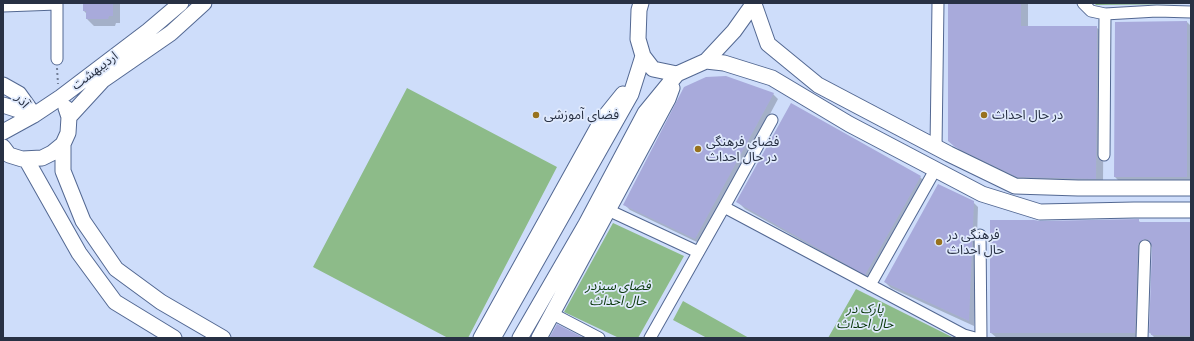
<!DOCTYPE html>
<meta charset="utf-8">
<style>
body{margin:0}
#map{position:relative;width:1194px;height:341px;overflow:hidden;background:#ceddfa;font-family:Merriweather,serif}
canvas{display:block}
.frame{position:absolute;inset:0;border:4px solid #283144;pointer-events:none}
</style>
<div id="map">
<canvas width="1194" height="341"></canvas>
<div class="frame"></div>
</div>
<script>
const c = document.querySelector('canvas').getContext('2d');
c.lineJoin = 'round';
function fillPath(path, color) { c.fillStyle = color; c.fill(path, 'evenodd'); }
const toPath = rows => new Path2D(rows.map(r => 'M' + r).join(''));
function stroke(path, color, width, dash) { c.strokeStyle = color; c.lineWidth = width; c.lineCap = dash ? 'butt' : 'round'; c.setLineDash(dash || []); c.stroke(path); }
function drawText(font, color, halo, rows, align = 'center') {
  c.font = font + ' Merriweather,"Noto Sans Arabic",serif'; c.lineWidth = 3.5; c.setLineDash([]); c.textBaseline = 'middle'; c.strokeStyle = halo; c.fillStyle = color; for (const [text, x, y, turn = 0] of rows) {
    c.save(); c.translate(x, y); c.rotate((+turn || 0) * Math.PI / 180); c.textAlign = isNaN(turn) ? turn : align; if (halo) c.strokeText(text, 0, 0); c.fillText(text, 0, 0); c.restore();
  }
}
fillPath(toPath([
 [1094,3,1185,3,1185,4,1096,5],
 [407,88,557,167,468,338,448,338,313,267],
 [613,223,684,256,638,338,619,338,564,312],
 [856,289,954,338,828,338],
 [683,301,749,338,707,338,673,320]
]), '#8dbb89');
fillPath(toPath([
 [84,3,120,3,120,23,116,23,115,26,94,26,87,19,87,14,84,11],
 [949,3,1028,3,1028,27,1096,27,1104,34,1103,186,1025,184,964,154,949,140],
 [1187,22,1191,26,1191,184,1122,184,1115,177],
 [773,94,778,99,701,244,630,210,625,205],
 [920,177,927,184,873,281,745,209,737,201],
 [973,202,978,207,974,326,891,288,885,282],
 [1138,220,1141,223,1191,223,1191,338,1155,338,1150,333,1153,246,1146,249,1142,338,997,338,991,333,1040,222]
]), '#0003');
fillPath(toPath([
 [83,3,113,3,113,16,109,16,108,19,86,19,86,11,83,11],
 [948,3,1021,3,1021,26,1097,26,1096,179,1017,177,955,147,948,141],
 [1187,21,1187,177,1114,177,1115,22],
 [726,76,774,93,695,239,623,205,684,87,706,77],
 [791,103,921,176,865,275,736,202],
 [938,184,974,201,969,321,884,282],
 [1139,219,1139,222,1191,222,1191,336,1151,335,1151,333,1149,333,1152,246,1149,240,1145,239,1139,242,1138,246,1135,333,990,333,990,220,1034,220,1040,221],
 [557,324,584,338,549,338]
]), '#a8aadb');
const street = toPath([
 [1083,3,1091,11,1105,14,1157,11,1191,12],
 [3,6,57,4],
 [57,59,57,3],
 [936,147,938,3],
 [1104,155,1105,14],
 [724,207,964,335,975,338],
 [608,210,698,252],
 [980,235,981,338],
 [870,285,935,170],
 [553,314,599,338],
 [650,338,724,207,772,120],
 [1142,338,1145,246]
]);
const secondary = toPath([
 [641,3,639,10,638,39,643,56,653,69,677,74,706,61,734,31,754,3],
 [754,4,768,44,818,85,949,154,1015,186,1078,188,1191,188],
 [706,61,724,63,772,78,849,124,982,194,1040,212,1134,210,1191,210],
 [3,85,19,94,34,115],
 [3,105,34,115],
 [69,117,103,80,171,33,204,3],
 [3,132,34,115,61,97,148,31,181,3],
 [63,144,63,171,83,221,116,269,161,302,223,338],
 [3,147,9,155,22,159,42,158,52,153,63,144,68,133,69,117,66,108],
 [26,159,79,253,115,302,174,338],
 [481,338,602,120,623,94],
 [493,338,631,94,643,56],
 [520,338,586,224,645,113,677,74],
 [539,338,668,99,672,88]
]);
stroke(street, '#536892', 13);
stroke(secondary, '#536892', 17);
stroke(toPath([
 [57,68,58,84]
]), '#737f97', 2, [2, 3]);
stroke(street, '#fff', 11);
stroke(secondary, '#fff', 15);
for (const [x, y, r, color] of [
 [536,115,4,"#98721d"],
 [984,115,4,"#98721d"],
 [698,149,4,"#98721d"],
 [939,242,4,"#98721d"]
]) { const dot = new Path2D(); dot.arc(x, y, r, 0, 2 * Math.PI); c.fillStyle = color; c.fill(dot); stroke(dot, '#e0eafd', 1.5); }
drawText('13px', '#283144', '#e0eafd', [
 ["اردیبهشت",95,71,-37],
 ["آذر",22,101,50]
]);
drawText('13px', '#283144', '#e0eafd', [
 ["فضای آموزشی",544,115],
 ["در حال احداث",992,115],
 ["فضای فرهنگی",706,142],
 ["در حال احداث",706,157],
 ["فرهنگی در",947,235],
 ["حال احداث",947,250]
], 'left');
drawText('italic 13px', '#093809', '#e0eafd', [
 ["فضای سبزدر",618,286],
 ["حال احداث",618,301],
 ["پارک در",865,309],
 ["حال احداث",865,324]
]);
</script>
